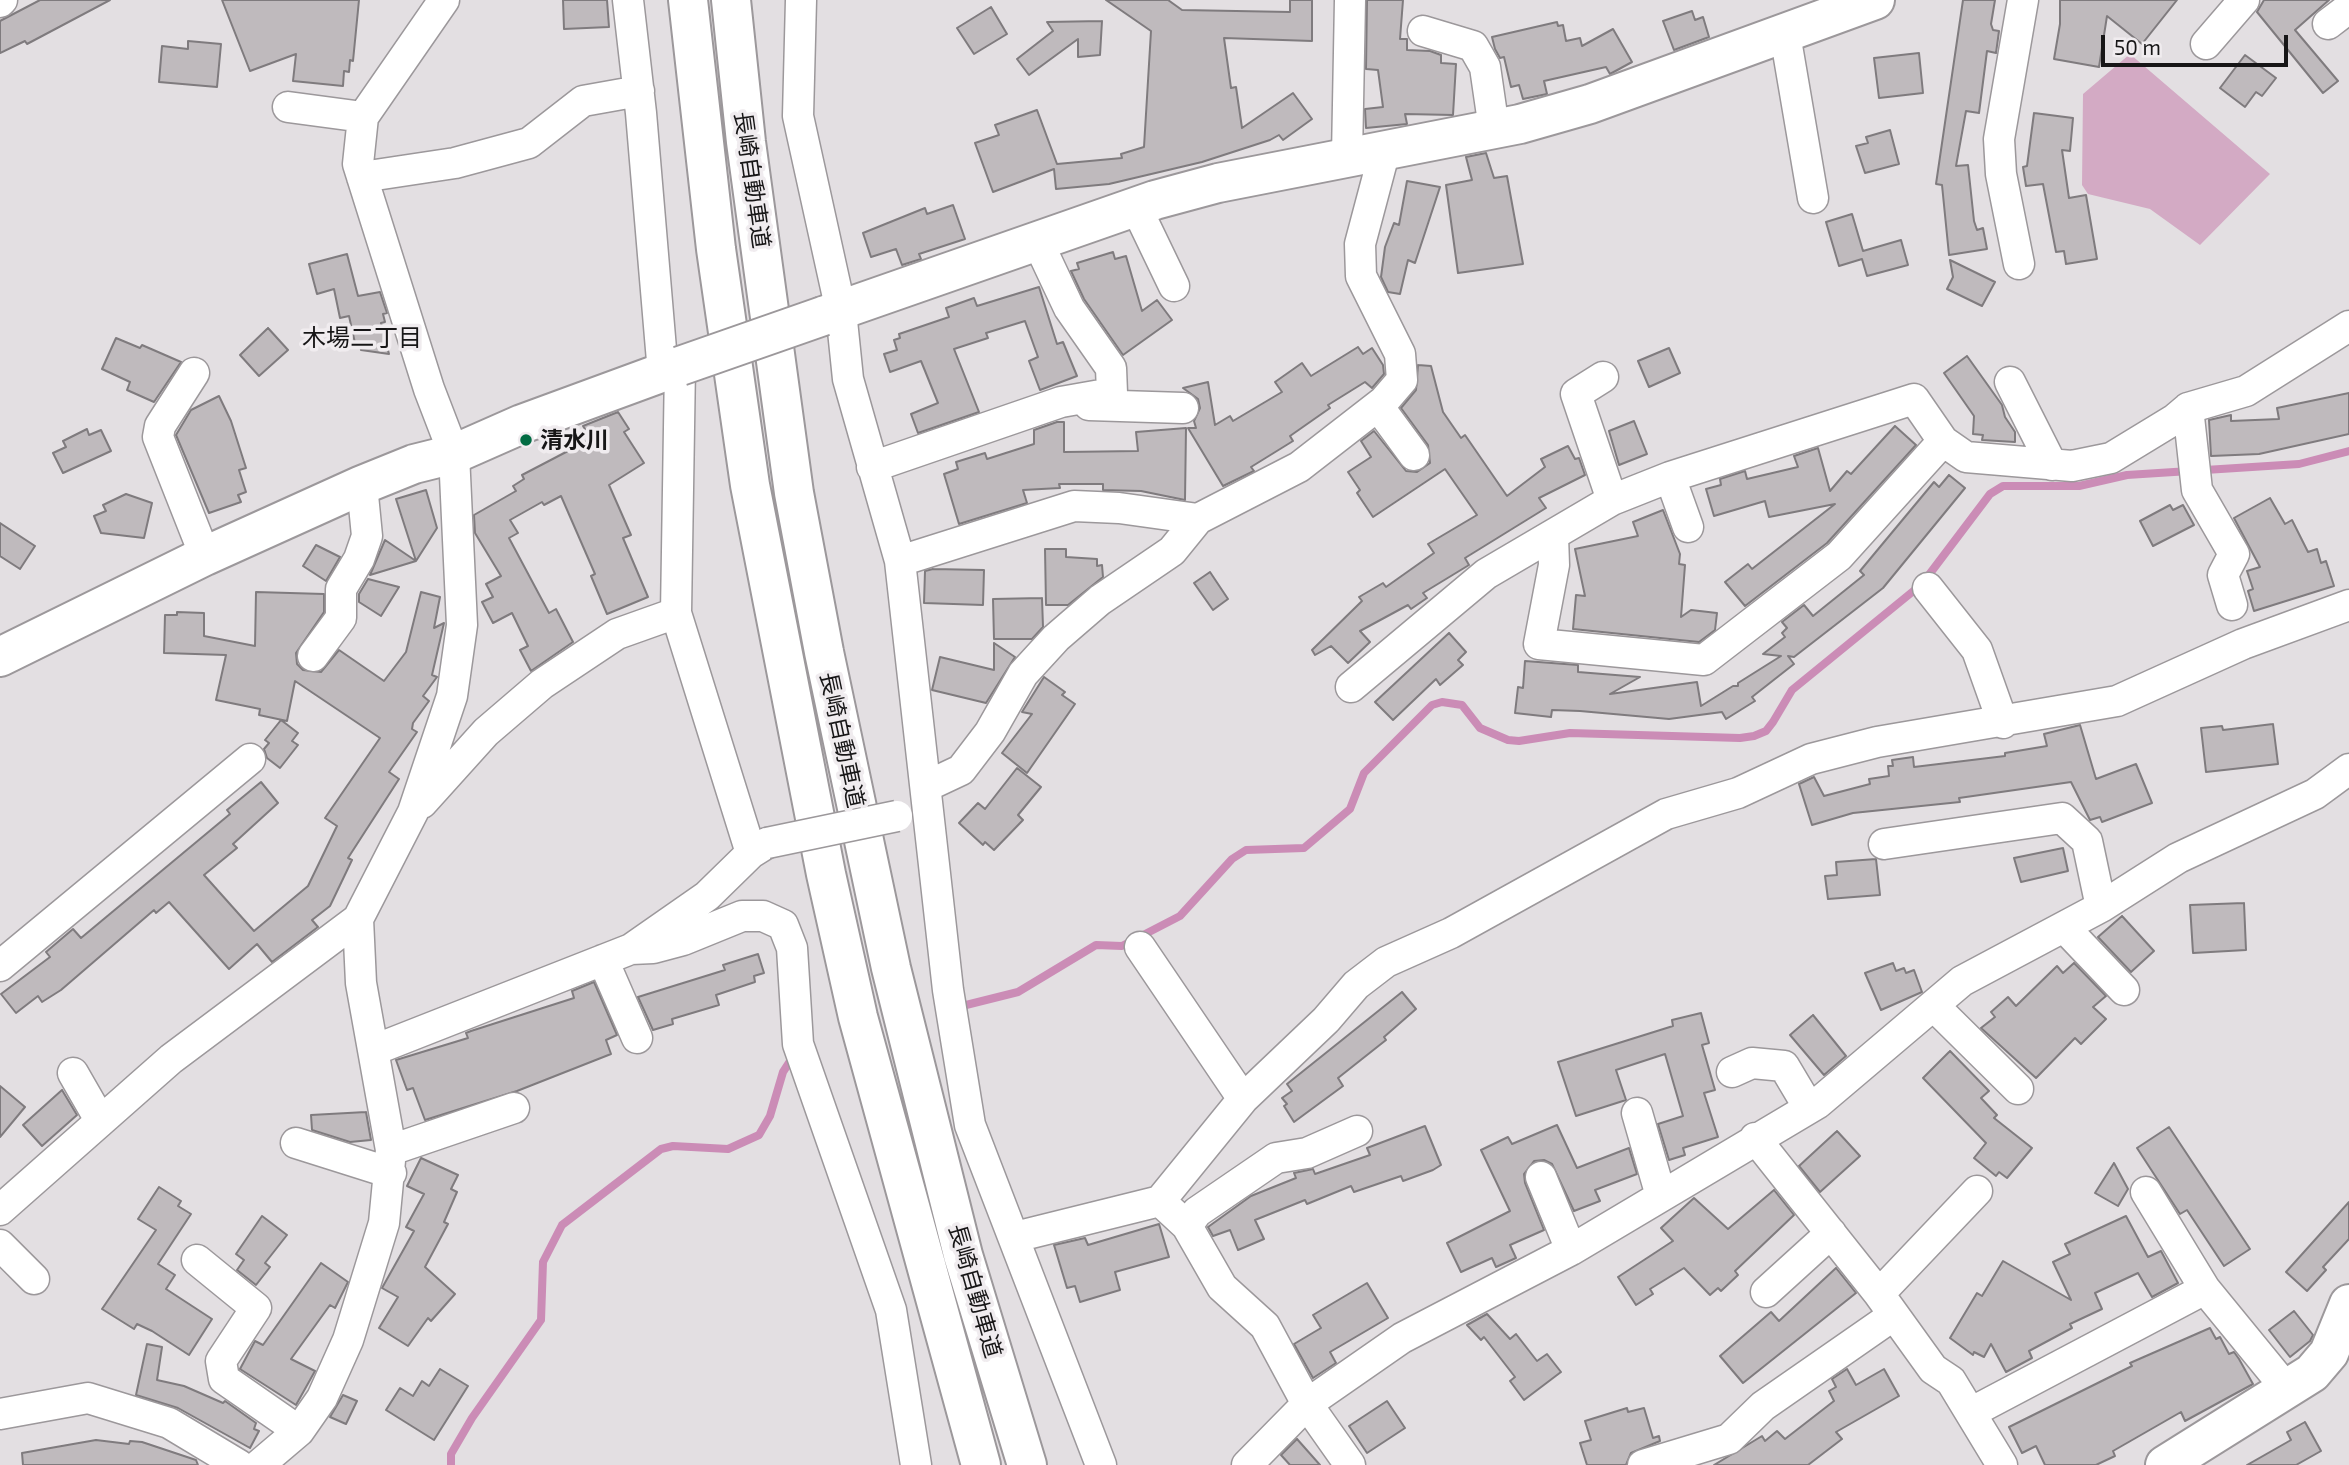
<!DOCTYPE html>
<meta charset="utf-8">
<style>
body{margin:0}
#map{position:relative;width:2349px;height:1465px;overflow:hidden;background:#e3dfe2;font-family:"Exo 2",sans-serif}
canvas{display:block}
.scale{position:absolute;left:2101px;top:35px;width:187px;height:32px;box-sizing:border-box;border:4px solid #171617;border-top:0;padding-left:9px;font-size:21px;line-height:24px;white-space:nowrap;color:#171617;-webkit-text-stroke:5px #f0ecef;paint-order:stroke}
</style>
<div id="map">
<canvas width="2349" height="1465"></canvas>
<div class="scale">50 m</div>
</div>
<script>
const c = document.querySelector('canvas').getContext('2d');
c.lineJoin = 'round';
function fillPath(path, color) { c.fillStyle = color; c.fill(path, 'evenodd'); }
const toPath = rows => new Path2D(rows.map(r => 'M' + r).join(''));
function stroke(path, color, width, dash) { c.strokeStyle = color; c.lineWidth = width; c.lineCap = dash ? 'butt' : 'round'; c.setLineDash(dash || []); c.stroke(path); }
function drawText(font, color, halo, rows, align = 'center') {
  c.font = font + ' "Exo 2","Noto Sans JP",sans-serif'; c.lineWidth = 7; c.setLineDash([]); c.textBaseline = 'middle'; c.strokeStyle = halo; c.fillStyle = color; for (const [text, x, y, turn = 0] of rows) {
    c.save(); c.translate(x, y); c.rotate((+turn || 0) * Math.PI / 180); c.textAlign = isNaN(turn) ? turn : align; if (halo) c.strokeText(text, 0, 0); c.fillText(text, 0, 0); c.restore();
  }
}
fillPath(toPath([
 [2130,54,2270,174,2200,245,2150,209,2088,194,2082,185,2083,94]
]), '#d3aac4');
stroke(toPath([
 [958,1007,1018,992,1096,945,1122,946,1180,916,1232,859,1246,850,1304,848,1350,809,1364,773,1432,705,1442,702,1462,705,1480,728,1508,740,1519,741,1570,733,1740,738,1754,736,1766,731,1773,722,1792,690,1922,584,1990,494,2003,486,2079,486,2127,475,2299,464,2349,451],
 [451,1465,451,1454,472,1418,541,1320,543,1262,562,1225,661,1149,673,1146,728,1149,759,1135,770,1116,783,1072,794,1055]
]), '#cb8cb6', 8);
const building = toPath([
 [40,0,110,0,27,44,25,41,0,53,0,21,40,0],
 [222,0,359,0,353,61,350,60,349,72,344,71,343,86,293,81,296,54,250,71,222,0],
 [563,0,607,0,609,27,564,29,563,0],
 [1106,0,1168,0,1182,10,1290,12,1290,0,1312,0,1312,41,1224,38,1231,88,1236,87,1242,128,1293,93,1312,119,1283,140,1279,135,1270,140,1202,162,1109,184,1056,189,1054,169,993,192,975,143,999,135,995,125,1037,110,1057,164,1122,158,1121,154,1144,147,1151,31,1106,0],
 [1367,0,1403,0,1400,39,1407,39,1407,50,1430,51,1441,55,1441,63,1456,64,1453,115,1405,114,1407,124,1366,128,1365,109,1383,107,1378,70,1366,69,1367,0],
 [1963,0,1995,0,1991,24,1993,30,1999,31,1996,53,1987,51,1979,113,1966,111,1956,166,1968,165,1974,221,1977,230,1983,228,1987,249,1949,255,1942,185,1936,184,1963,0],
 [2060,0,2177,0,2142,44,2107,16,2099,67,2054,59,2060,24,2060,0],
 [2264,0,2329,0,2295,30,2338,81,2323,93,2257,12,2264,0],
 [991,7,1007,34,974,54,957,28,991,7],
 [1692,11,1695,20,1703,17,1709,37,1674,50,1663,21,1692,11],
 [1102,21,1100,55,1078,57,1078,39,1029,75,1017,59,1053,31,1047,22,1102,21],
 [1557,22,1558,26,1563,25,1566,41,1580,38,1582,46,1613,29,1632,62,1610,74,1606,67,1544,81,1547,94,1523,99,1519,85,1511,87,1504,57,1500,58,1495,49,1492,37,1557,22],
 [188,41,221,44,217,87,159,82,162,46,188,49,188,41],
 [1919,53,1923,93,1879,98,1874,58,1919,53],
 [2245,55,2276,78,2262,96,2256,92,2245,107,2220,88,2245,55],
 [2034,113,2073,118,2070,151,2062,150,2069,198,2086,195,2097,259,2066,264,2064,251,2056,252,2043,184,2026,186,2023,167,2027,166,2034,113],
 [1890,130,1899,164,1865,173,1856,146,1868,143,1866,137,1890,130],
 [1486,153,1494,178,1507,176,1523,264,1458,273,1446,185,1472,180,1466,157,1486,153],
 [1407,181,1440,187,1415,263,1408,260,1400,294,1388,292,1381,277,1385,247,1394,223,1399,225,1407,181],
 [953,205,965,239,919,254,921,259,902,265,896,249,871,257,863,233,925,208,927,214,953,205],
 [1852,214,1863,251,1901,240,1908,265,1867,276,1862,259,1839,266,1826,222,1852,214],
 [1113,252,1115,259,1126,256,1142,311,1157,300,1172,320,1123,355,1084,299,1071,271,1079,269,1077,263,1113,252],
 [347,254,358,296,380,292,387,313,383,314,385,322,381,323,389,354,361,350,360,343,355,343,349,316,340,318,334,289,317,294,309,264,347,254],
 [1950,260,1995,282,1982,306,1947,289,1953,277,1950,260],
 [1039,287,1057,344,1063,342,1077,376,1040,390,1029,361,1038,357,1025,321,986,333,988,338,954,349,979,412,918,433,911,414,938,403,921,361,890,372,884,354,897,350,894,340,900,338,899,334,949,317,946,308,974,298,977,306,1039,287],
 [268,328,288,350,259,376,240,355,268,328],
 [116,338,140,348,142,345,181,362,154,402,127,390,130,382,102,369,116,338],
 [1358,347,1363,354,1372,348,1383,365,1384,374,1372,388,1365,382,1328,405,1330,408,1290,436,1293,441,1251,467,1254,471,1223,486,1188,428,1196,428,1194,421,1200,408,1198,399,1183,388,1208,382,1215,425,1230,416,1233,421,1282,392,1275,382,1302,363,1311,376,1358,347],
 [1669,348,1680,373,1649,387,1638,361,1669,348],
 [1967,356,2002,405,2005,417,2015,432,2015,442,1982,440,1983,435,1973,434,1974,416,1944,373,1967,356],
 [1418,365,1431,366,1443,412,1461,438,1465,435,1507,496,1545,467,1541,459,1568,446,1575,459,1579,458,1585,475,1539,498,1546,508,1465,558,1469,565,1423,593,1427,598,1411,609,1408,605,1360,631,1370,642,1348,663,1331,646,1315,655,1312,650,1362,601,1359,597,1383,583,1386,587,1434,553,1428,544,1477,515,1445,469,1373,517,1357,493,1360,490,1348,472,1371,457,1361,441,1374,431,1406,471,1417,472,1430,463,1428,445,1401,408,1416,390,1418,365],
 [2349,393,2349,434,2259,454,2211,456,2209,420,2231,415,2231,421,2279,419,2277,408,2349,393],
 [219,396,231,421,246,468,239,470,246,492,238,495,241,502,209,513,176,435,191,410,219,396],
 [618,412,629,429,624,432,644,463,609,485,631,535,623,538,648,597,607,614,591,576,595,574,561,496,544,505,542,502,510,520,518,533,509,538,549,613,556,609,573,642,531,671,520,650,528,646,512,613,493,623,482,602,493,597,486,584,501,576,475,533,474,515,516,491,513,486,524,479,522,475,591,439,583,426,618,412],
 [1634,421,1647,454,1619,465,1609,431,1634,421],
 [1057,422,1064,422,1064,452,1138,451,1136,432,1186,428,1185,500,1141,491,1103,490,1103,484,1059,484,1060,488,1023,490,1027,503,959,524,944,474,958,469,956,462,985,453,987,459,1034,444,1034,430,1057,422],
 [1895,426,1916,445,1827,543,1745,606,1725,582,1748,564,1752,569,1835,504,1769,517,1765,501,1714,516,1706,489,1721,485,1720,479,1745,471,1747,479,1798,467,1794,456,1818,448,1830,491,1847,471,1851,474,1895,426],
 [87,429,89,435,101,430,111,451,63,473,53,453,66,447,63,441,87,429],
 [1949,475,1965,488,1883,588,1794,657,1788,656,1794,664,1752,697,1755,701,1726,719,1722,712,1669,719,1580,711,1552,710,1551,717,1515,713,1518,687,1523,688,1525,661,1578,665,1578,672,1640,677,1610,694,1697,682,1701,706,1733,686,1738,686,1738,683,1781,656,1763,654,1785,637,1782,633,1787,628,1782,622,1804,605,1813,616,1864,575,1860,571,1934,482,1939,487,1949,475],
 [426,490,437,528,416,561,370,575,385,540,416,561,396,499,426,490],
 [126,494,152,503,144,538,101,533,94,516,106,511,103,505,126,494],
 [2270,498,2285,524,2292,520,2308,552,2317,549,2321,563,2326,561,2334,586,2254,611,2248,591,2253,589,2247,571,2260,567,2234,518,2270,498],
 [2170,505,2173,510,2183,505,2194,525,2153,546,2140,521,2170,505],
 [1663,510,1680,554,1679,564,1685,565,1681,617,1691,610,1717,613,1715,630,1699,642,1573,629,1576,595,1585,596,1575,549,1638,536,1633,522,1663,510],
 [0,523,35,546,20,569,0,556,0,523],
 [316,545,340,557,326,581,303,566,316,545],
 [1045,549,1066,549,1066,557,1097,559,1097,566,1102,565,1103,577,1068,605,1046,605,1045,549],
 [933,569,984,570,983,605,924,603,925,571,933,569],
 [1210,572,1228,599,1213,610,1194,583,1210,572],
 [368,579,399,587,381,616,359,602,359,594,368,579],
 [256,592,324,594,324,612,296,653,297,664,303,670,321,672,339,650,384,681,406,652,421,592,440,597,434,628,444,623,432,675,437,677,423,696,429,701,413,723,412,729,417,732,389,772,399,779,348,858,352,860,330,906,312,920,318,927,272,962,257,944,229,969,169,902,156,913,154,910,61,990,42,1002,38,996,16,1013,1,994,50,957,46,952,73,929,81,938,230,814,227,810,261,782,278,803,233,844,237,848,204,875,254,931,308,886,337,826,325,818,380,738,295,681,287,721,259,715,260,709,216,700,226,655,164,653,165,615,177,615,177,612,204,613,204,636,255,646,256,592],
 [1042,598,1043,627,1032,639,994,639,993,599,1042,598],
 [1449,633,1466,652,1458,660,1463,665,1440,685,1436,679,1393,720,1375,702,1449,633],
 [994,643,1015,657,986,703,932,690,940,657,994,670,994,643],
 [1044,677,1065,692,1062,695,1075,704,1027,773,1002,753,1032,714,1022,712,1044,677],
 [281,720,298,733,292,741,298,745,280,768,267,758,264,749,269,743,265,740,281,720],
 [2273,724,2278,764,2206,772,2201,728,2222,726,2223,730,2273,724],
 [2080,725,2096,779,2136,764,2152,803,2102,822,2100,817,2090,820,2071,782,1959,798,1960,802,1853,813,1812,825,1799,784,1814,777,1824,796,1870,784,1869,779,1889,776,1888,766,1893,766,1892,760,1913,757,1914,767,2005,756,2005,753,2047,746,2044,734,2080,725],
 [1017,768,1041,787,1018,815,1023,820,994,850,985,842,983,845,959,823,978,803,985,809,1017,768],
 [2063,848,2068,871,2021,882,2014,858,2063,848],
 [1876,859,1880,895,1828,899,1825,876,1837,875,1836,862,1876,859],
 [2244,903,2246,950,2193,953,2190,905,2244,903],
 [2122,916,2154,951,2131,972,2098,937,2122,916],
 [758,954,764,973,754,976,755,982,716,995,719,1005,672,1019,673,1024,653,1030,638,997,725,970,723,965,758,954],
 [1893,963,1896,971,1904,968,1906,973,1914,970,1922,992,1881,1010,1865,973,1893,963],
 [2074,963,2106,996,2093,1007,2106,1019,2081,1044,2075,1038,2036,1078,1981,1028,1995,1017,1991,1012,2008,997,2016,1006,2057,966,2063,973,2074,963],
 [594,982,617,1035,606,1040,611,1054,517,1091,425,1120,413,1088,407,1090,396,1060,468,1038,466,1033,471,1031,574,998,572,991,594,982],
 [1402,992,1416,1009,1384,1037,1386,1040,1338,1078,1343,1086,1294,1122,1284,1106,1287,1104,1282,1098,1292,1091,1287,1084,1402,992],
 [1701,1013,1709,1043,1702,1045,1715,1090,1704,1093,1718,1137,1683,1148,1685,1155,1669,1160,1658,1124,1683,1116,1665,1054,1616,1070,1626,1100,1576,1116,1558,1062,1673,1026,1672,1020,1701,1013],
 [1813,1015,1846,1056,1824,1075,1790,1035,1813,1015],
 [1950,1051,1989,1091,1981,1098,1997,1115,1994,1118,2032,1148,2007,1178,1999,1172,1996,1176,1974,1158,1986,1143,1923,1078,1950,1051],
 [0,1086,25,1107,0,1137,0,1086],
 [62,1090,77,1115,42,1146,23,1125,62,1090],
 [366,1112,371,1140,350,1142,312,1130,311,1115,366,1112],
 [1557,1125,1577,1168,1629,1148,1637,1174,1595,1190,1600,1201,1574,1211,1552,1164,1544,1160,1534,1161,1524,1174,1525,1183,1544,1230,1510,1245,1516,1258,1496,1267,1492,1258,1461,1272,1447,1243,1510,1211,1481,1150,1508,1137,1512,1144,1557,1125],
 [1425,1126,1441,1165,1433,1170,1403,1181,1401,1176,1354,1192,1351,1186,1307,1204,1305,1200,1255,1220,1264,1239,1238,1250,1230,1230,1213,1236,1208,1227,1251,1196,1296,1178,1294,1173,1313,1169,1315,1174,1370,1155,1367,1148,1425,1126],
 [2169,1127,2250,1249,2224,1266,2187,1210,2180,1214,2137,1148,2169,1127],
 [1837,1131,1860,1156,1820,1192,1799,1166,1837,1131],
 [421,1158,458,1175,451,1189,457,1192,444,1222,448,1224,425,1267,455,1294,431,1321,428,1318,408,1346,379,1328,398,1297,382,1288,414,1231,406,1227,424,1194,407,1186,421,1158],
 [2114,1163,2128,1189,2118,1206,2095,1193,2114,1163],
 [159,1187,181,1201,178,1206,191,1214,158,1264,175,1275,166,1289,212,1319,189,1355,152,1331,137,1324,134,1329,102,1309,156,1230,138,1219,159,1187],
 [1774,1190,1794,1215,1735,1271,1738,1275,1721,1291,1718,1288,1710,1295,1684,1268,1650,1289,1653,1294,1636,1305,1618,1277,1673,1241,1661,1228,1694,1198,1728,1229,1774,1190],
 [2349,1202,2349,1239,2323,1267,2326,1270,2307,1291,2286,1272,2349,1202],
 [262,1216,287,1235,265,1263,270,1267,256,1285,237,1270,244,1260,236,1254,262,1216],
 [2126,1216,2148,1257,2161,1251,2178,1283,2152,1297,2138,1273,2095,1293,2102,1309,2070,1324,2072,1328,2029,1351,2032,1358,2006,1372,1991,1344,1984,1357,1974,1352,1973,1355,1950,1338,1977,1293,1982,1296,2003,1261,2071,1300,2053,1262,2070,1254,2065,1244,2126,1216],
 [1159,1224,1169,1257,1115,1272,1120,1290,1080,1302,1075,1286,1067,1288,1054,1245,1085,1238,1088,1245,1159,1224],
 [321,1263,348,1282,335,1308,330,1305,291,1359,315,1371,296,1405,240,1369,255,1341,263,1345,321,1263],
 [1836,1268,1856,1293,1743,1383,1720,1356,1771,1312,1779,1321,1836,1268],
 [1367,1283,1388,1318,1330,1352,1336,1363,1313,1378,1294,1344,1321,1328,1313,1315,1367,1283],
 [2294,1311,2313,1335,2310,1341,2290,1357,2269,1330,2294,1311],
 [1487,1314,1510,1339,1516,1334,1537,1361,1547,1354,1561,1372,1524,1400,1510,1381,1515,1377,1484,1337,1481,1340,1467,1325,1487,1314],
 [2210,1328,2216,1339,2220,1337,2229,1354,2234,1352,2239,1359,2253,1384,2185,1421,2181,1412,2113,1451,2115,1456,2096,1465,2045,1465,2036,1446,2022,1453,2009,1427,2132,1366,2130,1363,2210,1328],
 [147,1344,162,1347,157,1380,184,1386,223,1403,225,1401,256,1423,254,1429,259,1431,250,1448,178,1408,136,1395,147,1344],
 [440,1369,468,1386,434,1440,386,1410,400,1388,413,1396,422,1381,429,1386,440,1369],
 [1847,1369,1856,1385,1884,1369,1899,1396,1836,1432,1842,1439,1808,1465,1714,1465,1762,1436,1765,1441,1777,1431,1785,1439,1834,1401,1829,1391,1836,1387,1832,1379,1847,1369],
 [343,1395,357,1401,346,1424,330,1417,343,1395],
 [1387,1401,1405,1428,1367,1453,1349,1426,1387,1401],
 [1627,1408,1628,1412,1644,1408,1653,1438,1659,1436,1660,1441,1631,1453,1626,1465,1587,1465,1580,1443,1591,1440,1585,1421,1627,1408],
 [2305,1422,2321,1451,2296,1465,2247,1465,2291,1440,2287,1432,2305,1422],
 [1297,1439,1320,1465,1290,1465,1281,1455,1297,1439],
 [96,1440,129,1444,130,1441,142,1442,196,1460,198,1465,23,1465,22,1453,96,1440]
]);
fillPath(building, '#bfbabd');
stroke(building, '#7f7b7e', 2);
const street = toPath([
 [628,0,641,113,663,373],
 [801,0,798,116,841,311,848,379,900,561,948,990,970,1125,1101,1465],
 [0,2,2,0],
 [2328,24,2349,8],
 [1423,31,1473,46,1485,67,1494,129],
 [1785,34,1813,198],
 [2206,44,2244,0],
 [288,107,363,117],
 [1347,156,1350,0],
 [362,177,455,163,529,143,583,101,639,91],
 [1136,207,1174,286],
 [2019,264,2001,174,1999,139,2023,0],
 [680,366,676,613,751,853],
 [194,373,160,426,158,437,205,556],
 [1603,377,1576,394,1612,500],
 [2010,382,2052,465],
 [1089,405,1183,408],
 [1378,406,1414,455],
 [2188,408,2197,490,2234,554,2223,575,2232,605],
 [872,467,1061,402,1112,393,1111,368,1069,308,1037,240],
 [1670,477,1688,527],
 [1553,536,1554,565,1539,644,1704,660,1839,556,1943,441],
 [900,561,1074,506,1119,508,1198,519,1299,467,1384,401,1402,380,1400,354,1361,276,1360,244,1385,150],
 [1928,588,1977,650,2003,723],
 [313,656,341,618,341,589,359,559,367,536,362,485],
 [1351,687,1486,574,1612,500,1670,477,1914,399,1943,441,1966,457,2072,466,2111,458,2175,419,2188,408,2246,391,2349,326],
 [927,786,961,770,990,732,1023,674,1056,638,1100,600,1172,551,1198,519],
 [422,803,486,732,542,684,617,634,676,613],
 [1884,844,2062,818,2087,841,2101,907],
 [2064,927,2124,990],
 [1140,947,1243,1099],
 [631,949,653,948,683,940,742,916,763,916,783,925,792,948,798,1044,891,1310,916,1465],
 [603,960,637,1038],
 [0,966,250,759],
 [1934,1006,2018,1089],
 [374,1050,631,949,707,896,751,853,767,843],
 [1732,1072,1752,1063,1784,1066,1809,1108],
 [73,1073,100,1120],
 [1637,1113,1661,1196],
 [1755,1138,1879,1294,1933,1369,1951,1381,2002,1465],
 [296,1143,391,1173],
 [391,1150,514,1108],
 [1541,1177,1571,1250],
 [2146,1192,2205,1289,2286,1388],
 [0,1210,171,1059,358,919,413,812,452,696,462,625,454,454,429,389,358,164,363,117,444,0],
 [1187,1226,1197,1212,1276,1158,1307,1153,1357,1131],
 [1015,1237,1160,1201],
 [0,1245,34,1279],
 [197,1260,256,1308,221,1361,224,1379,299,1431],
 [1766,1292,1831,1233],
 [1879,1294,1977,1191],
 [1972,1412,2205,1289],
 [0,1414,88,1398,169,1423,239,1465],
 [259,1465,299,1431,322,1398,348,1340,384,1223,391,1150,361,983,358,919],
 [1247,1465,1307,1404,1402,1338,1571,1250,1818,1103,1962,981,2101,907,2178,858,2315,794,2349,769],
 [1350,1465,1307,1404,1265,1326,1222,1287,1187,1226,1160,1201,1243,1099,1326,1020,1356,985,1386,962,1451,933,1666,814,1738,793,1811,759,1877,742,2117,701,2243,644,2349,605],
 [1643,1465,1729,1439,1763,1406,1894,1315]
]);
const secondary = toPath([
 [823,316,1155,200,1218,183,1520,124,1590,104,1875,0],
 [0,657,205,556,362,485,414,464,454,454,522,424,680,366],
 [2165,1465,2312,1373,2329,1353,2349,1304]
]);
const highway = toPath([
 [688,0,716,249,750,485,826,874,858,1017,981,1465],
 [731,0,746,142,794,493,824,652,891,968,963,1255,1027,1465]
]);
stroke(street, '#9c989b', 33);
stroke(secondary, '#9c989b', 42);
stroke(highway, '#9c989b', 42);
stroke(street, '#fff', 30);
stroke(secondary, '#fff', 38);
stroke(highway, '#fff', 38);
const streetBridge = toPath([
 [767,843,897,816]
]);
const secondaryBridge = toPath([
 [680,366,823,316]
]);
stroke(streetBridge, '#9c989b', 33, []);
stroke(secondaryBridge, '#9c989b', 42, []);
stroke(streetBridge, '#fff', 30);
stroke(secondaryBridge, '#fff', 38);
for (const [x, y, r, color] of [
 [526,440,7,"#026c43"]
]) { const dot = new Path2D(); dot.arc(x, y, r, 0, 2 * Math.PI); c.fillStyle = color; c.fill(dot); stroke(dot, '#f0ecef', 2.5); }
drawText('23px', '#171617', '#f0ecef', [
 ["長崎自動車道",752,180,82],
 ["長崎自動車道",842,740,78],
 ["長崎自動車道",975,1291,74]
]);
drawText('bold 23px', '#171617', '#f0ecef', [
 ["清水川",540,440]
], 'left');
drawText('24px', '#171617', '#f0ecef', [
 ["木場二丁目",362,338]
]);
</script>
